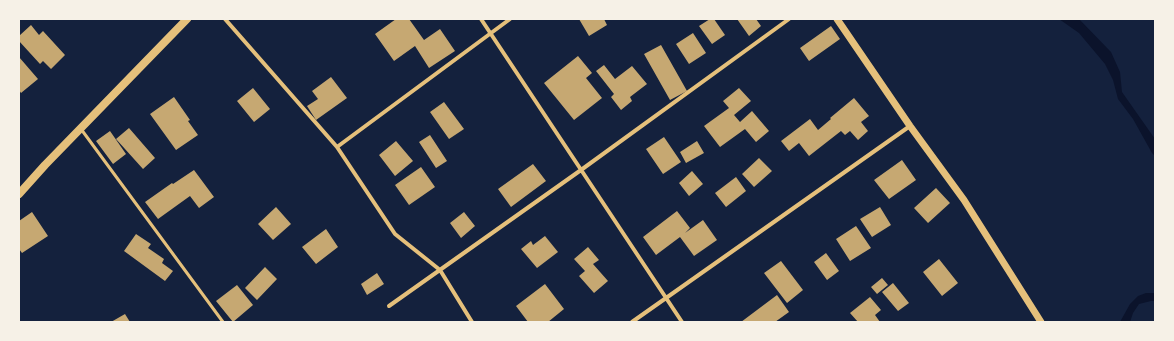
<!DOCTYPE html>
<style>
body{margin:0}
#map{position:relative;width:1174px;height:341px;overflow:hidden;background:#14213d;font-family:Overpass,sans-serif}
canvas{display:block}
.frame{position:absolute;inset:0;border:20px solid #f6f1e7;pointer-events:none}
</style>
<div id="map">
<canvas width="1174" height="341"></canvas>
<div class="frame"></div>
</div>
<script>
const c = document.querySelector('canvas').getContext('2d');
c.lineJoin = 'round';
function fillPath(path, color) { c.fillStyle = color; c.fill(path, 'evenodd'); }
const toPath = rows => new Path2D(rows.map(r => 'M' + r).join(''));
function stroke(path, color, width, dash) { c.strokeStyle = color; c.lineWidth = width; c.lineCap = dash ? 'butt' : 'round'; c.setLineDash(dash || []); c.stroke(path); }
fillPath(toPath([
 [1059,19,1079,19,1111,52,1120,72,1122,92,1155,139,1155,156,1152,153,1133,119,1118,99,1113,80,1105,64,1079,33],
 [1146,293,1155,293,1155,301,1151,301,1139,304,1133,313,1130,322,1120,322,1130,304,1138,296]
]), '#0b132b');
fillPath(toPath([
 [396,19,409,19,424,40,440,29,455,51,429,68,415,46,394,61,375,34],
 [579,19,604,19,607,25,589,36],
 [710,19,714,19,725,35,712,44,699,26],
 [737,19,756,19,761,26,749,36],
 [31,25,39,35,43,31,65,55,51,69,43,61,40,64,19,41,19,36],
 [831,26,840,39,809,61,800,48],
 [693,33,706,53,689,64,676,44],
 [661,45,687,91,670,100,644,54],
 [578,56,592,73,586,78,602,98,574,120,544,83],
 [19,57,38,79,21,93,19,90],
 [604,65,615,79,632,66,647,84,630,97,632,101,621,110,611,97,614,94,596,71],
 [331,77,347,98,316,120,307,106,318,99,312,91],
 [253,88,270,109,254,122,237,101],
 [739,88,751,101,734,115,740,122,752,111,769,131,756,142,745,129,720,147,704,126,729,108,723,101],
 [174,97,190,120,188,121,198,135,176,150,150,114],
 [854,98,869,116,861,122,868,131,858,140,850,131,845,135,841,131,809,156,799,143,789,151,781,141,810,119,818,130,831,119,830,118],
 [444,102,464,129,449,139,430,112],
 [129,128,155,158,143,169,116,139],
 [110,131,126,154,113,164,96,141],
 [430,135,447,161,436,168,419,142],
 [664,137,681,162,663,174,646,149],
 [396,141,413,161,395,176,379,155],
 [697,141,704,153,686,163,680,152],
 [759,158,772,171,754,187,742,174],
 [902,160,916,180,889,199,874,180],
 [533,164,546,181,511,207,498,189],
 [421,167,435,187,409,205,395,185],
 [194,170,214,197,199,208,190,196,158,219,145,202,172,183,173,184],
 [692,171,703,184,689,196,679,183],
 [736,177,746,191,726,207,715,193],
 [936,188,950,203,928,223,914,208],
 [276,207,291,224,273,240,258,224],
 [880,207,891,225,872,237,860,219],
 [677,211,690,228,685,233,703,220,717,240,694,256,680,237,656,255,643,237],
 [32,212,48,236,22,253,19,249,19,221],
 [464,212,475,226,461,238,450,223],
 [856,226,871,248,850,261,836,239],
 [326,229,338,247,316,264,302,247],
 [136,234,151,244,148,248,164,259,162,263,173,271,165,281,124,251],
 [545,236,558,252,537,268,521,249,531,241,533,245],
 [588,247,599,260,593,264,608,281,594,293,579,276,585,271,574,259],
 [826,253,839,271,827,280,814,262],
 [939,259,958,283,942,296,923,272],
 [781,261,803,290,787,303,764,273],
 [265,267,277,279,257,300,245,288],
 [377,273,384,284,367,295,361,284],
 [882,278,888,285,877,294,871,287],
 [893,283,909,303,898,311,882,292],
 [545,284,564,309,548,322,528,322,516,306],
 [237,285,253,305,233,322,216,301],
 [777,295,789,312,775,322,741,322],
 [870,297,881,310,875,315,880,322,858,322,850,313],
 [125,314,130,322,111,322]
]), '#c6a872');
stroke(toPath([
 [81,129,223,322]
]), '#e5c07b', 3);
stroke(toPath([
 [225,19,337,147,395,234,440,270,472,322],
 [481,19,682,322],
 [337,147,510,19],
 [389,306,581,170,789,19],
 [632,322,910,126]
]), '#e5c07b', 4);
stroke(toPath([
 [837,19,910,126,964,200,1041,322]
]), '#e5c07b', 7);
stroke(toPath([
 [19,194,45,165,187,19]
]), '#e5c07b', 8);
</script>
